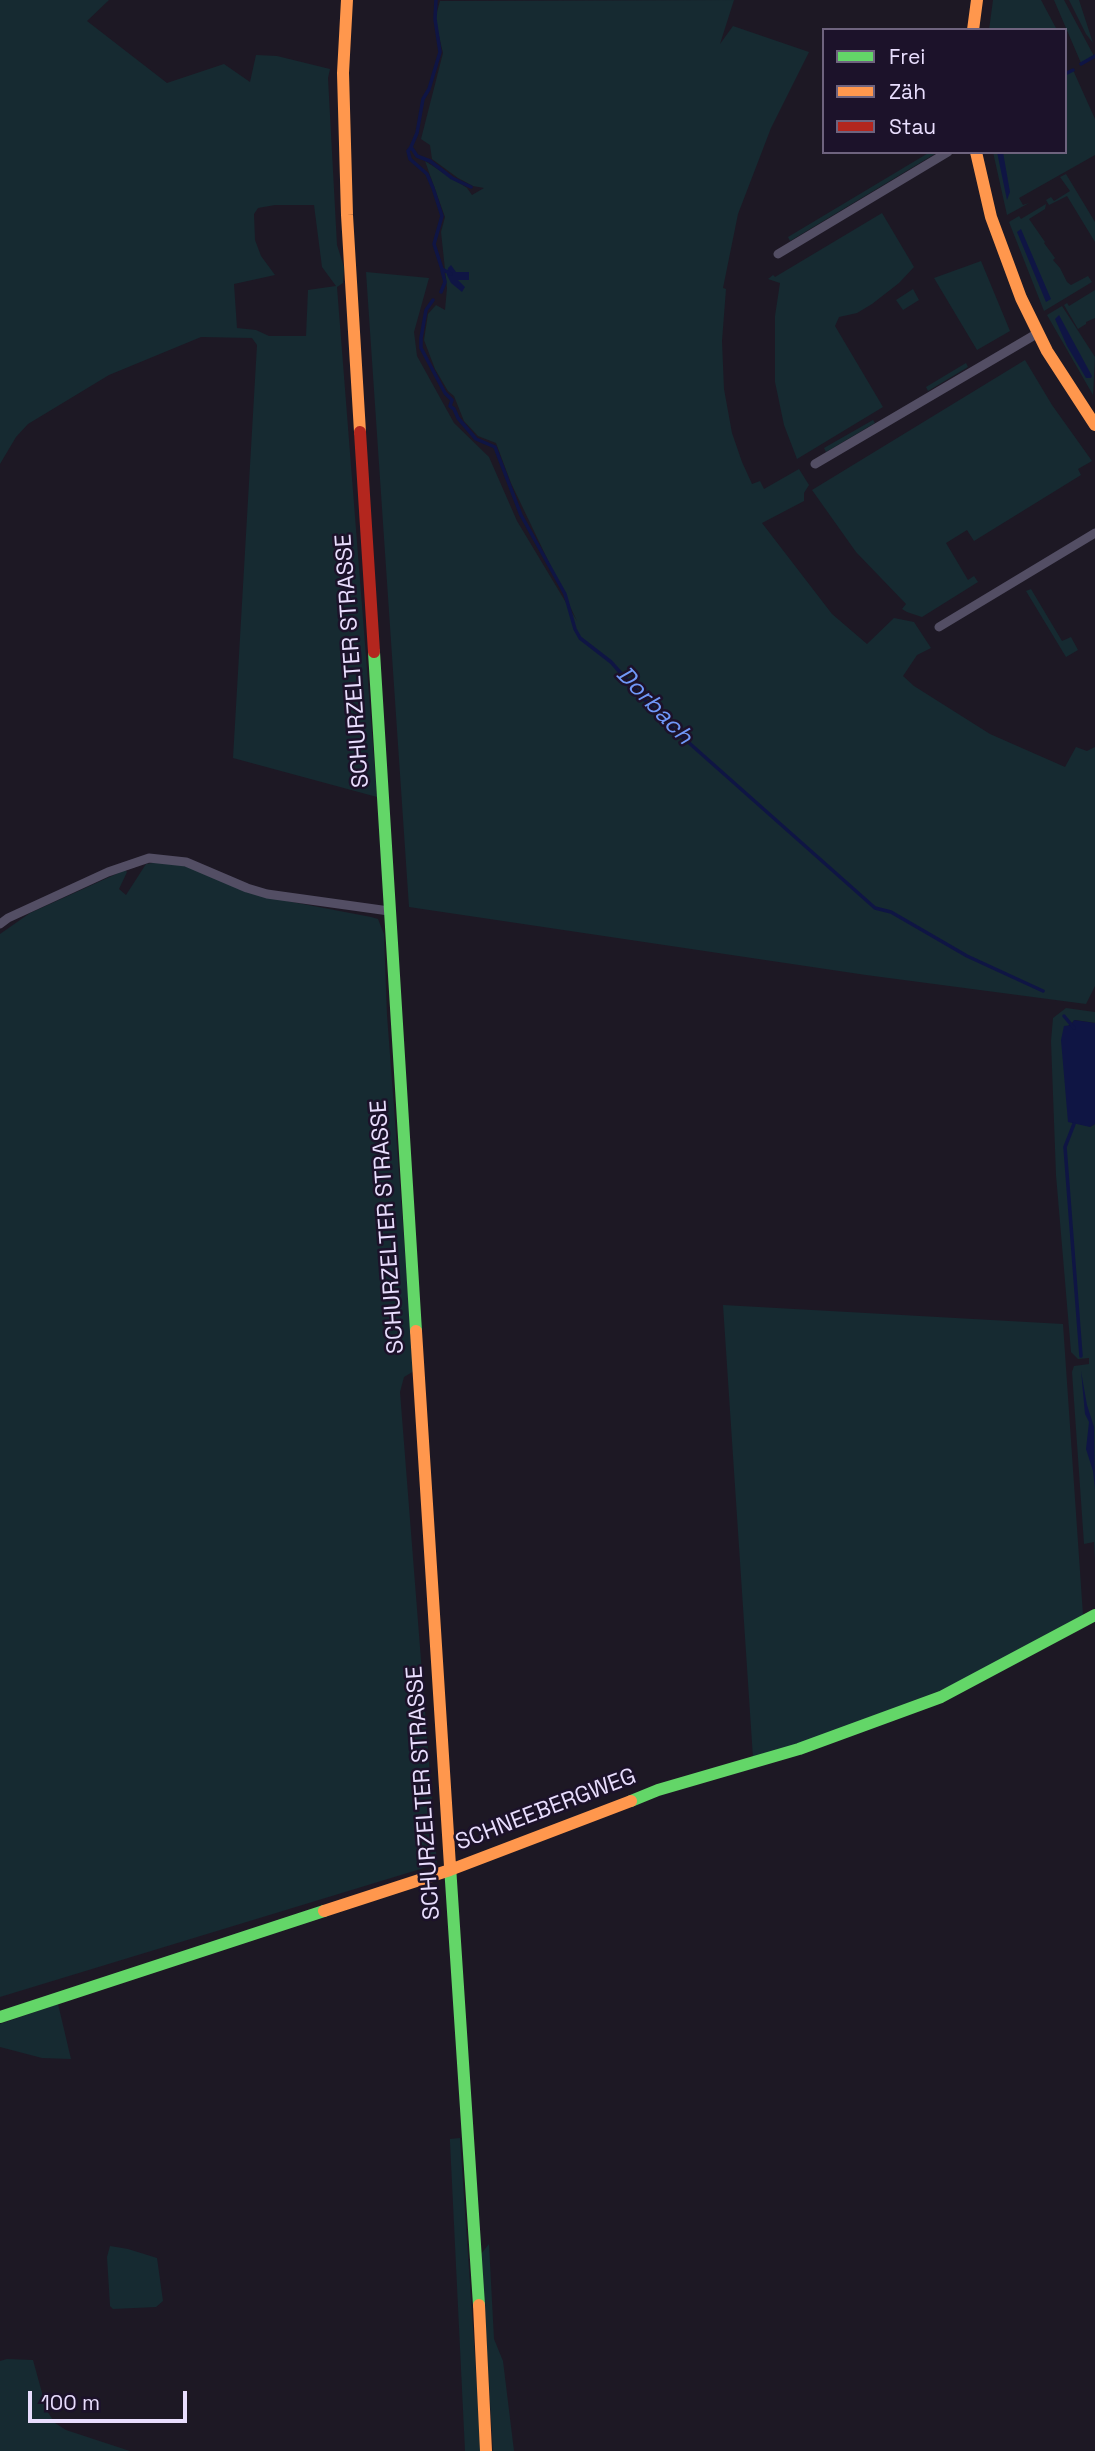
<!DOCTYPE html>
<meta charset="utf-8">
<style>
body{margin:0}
#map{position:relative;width:1095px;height:2451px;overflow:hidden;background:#1d1824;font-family:"Space Grotesk",sans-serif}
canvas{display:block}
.legend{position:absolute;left:822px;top:28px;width:245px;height:126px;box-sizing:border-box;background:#1c122a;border:2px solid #6e637e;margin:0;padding:9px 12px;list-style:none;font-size:21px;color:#e8ddfd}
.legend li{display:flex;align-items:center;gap:14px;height:35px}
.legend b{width:35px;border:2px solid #6e637e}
.scale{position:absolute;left:28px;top:2391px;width:159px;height:32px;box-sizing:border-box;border:4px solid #e8ddfd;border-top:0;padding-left:9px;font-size:21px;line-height:24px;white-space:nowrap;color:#e8ddfd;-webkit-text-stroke:5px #1c122a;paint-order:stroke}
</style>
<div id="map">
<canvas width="1095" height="2451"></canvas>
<ul class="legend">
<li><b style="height:9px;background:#63d668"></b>Frei</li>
<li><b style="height:9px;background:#ff974d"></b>Zäh</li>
<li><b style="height:9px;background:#b3261e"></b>Stau</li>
</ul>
<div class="scale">100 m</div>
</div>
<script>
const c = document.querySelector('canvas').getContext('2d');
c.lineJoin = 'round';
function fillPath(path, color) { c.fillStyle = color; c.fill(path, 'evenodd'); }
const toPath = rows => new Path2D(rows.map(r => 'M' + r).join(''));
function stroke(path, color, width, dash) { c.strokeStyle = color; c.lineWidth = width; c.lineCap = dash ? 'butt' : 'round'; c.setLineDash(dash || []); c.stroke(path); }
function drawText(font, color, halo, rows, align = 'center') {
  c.font = font + ' "Space Grotesk",sans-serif'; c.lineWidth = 5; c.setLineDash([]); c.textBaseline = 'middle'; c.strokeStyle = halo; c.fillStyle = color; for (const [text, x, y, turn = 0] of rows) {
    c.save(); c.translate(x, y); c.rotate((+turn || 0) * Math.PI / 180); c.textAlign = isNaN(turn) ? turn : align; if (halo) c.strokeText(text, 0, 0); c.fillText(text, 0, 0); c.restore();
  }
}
fillPath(toPath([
 [0,0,109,0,87,21,167,83,224,64,250,82,256,55,277,56,330,69,328,78,337,245,344,267,343,283,337,287,377,797,233,758,257,345,252,338,201,337,109,375,28,424,16,437,0,464],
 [275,205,314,205,322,267,336,286,308,290,306,336,269,336,256,330,237,328,234,284,275,275,261,256,255,240,254,214,258,208],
 [734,0,720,44,733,26,809,52,771,128,738,214,723,288,726,289,722,341,724,389,732,433,742,462,752,484,760,481,764,489,799,469,809,485,804,493,804,501,762,523,832,614,867,644,894,618,914,622,931,648,917,655,903,676,914,686,990,734,1065,767,1076,747,1087,751,1095,747,1095,986,1086,1004,866,975,409,907,366,272,429,278,414,332,417,356,454,423,489,457,517,521,577,621,511,483,496,443,478,436,464,421,454,396,448,391,435,369,424,340,428,314,436,305,445,310,447,288,441,232,445,217,425,161,467,188,472,195,484,188,473,186,458,178,432,159,430,145,421,139,443,53,435,19,440,1],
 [993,0,1041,0,1057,30,989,30],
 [1054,0,1064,0,1094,56,1081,63],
 [1069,0,1079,0,1093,43,1086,34],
 [1073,70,1095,119,1095,155,1019,198,1023,205,1029,203,1007,215,993,152,1065,152,1065,75],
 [930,152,938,152,790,241,788,237],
 [1066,174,1095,222,1095,242,1067,196,1049,205,1046,200,1051,197,1054,201,1070,191,1060,177],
 [1046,204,1045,209,1029,219,1045,242,1044,243,1055,258,1053,260,1060,268,1067,282,1071,285,1088,276,1092,282,1044,311,1009,222,1019,216,1021,219],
 [882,213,914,267,899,283,872,304,857,313,839,317,835,326,883,407,797,459,784,425,775,382,775,316,780,283,768,279,773,275,775,277],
 [981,261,1010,331,977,350,934,278],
 [913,289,919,300,903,310,896,300],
 [1095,290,1095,318,1086,322,1086,324,1078,329,1064,305,1067,303,1069,306],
 [1062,306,1095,357,1093,395,1047,315],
 [1025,360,1052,405,1092,461,1078,469,1081,475,974,541,967,530,946,543,968,580,974,576,978,582,922,617,907,612,902,609,906,604,856,552,812,490],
 [966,363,968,367,928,391,926,387],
 [873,420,875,423,826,452,824,448],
 [1031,589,1062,641,1071,637,1078,650,1066,657,1026,591],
 [159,862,179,864,287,901,371,917,378,919,384,934,387,1015,414,1371,404,1377,400,1392,437,1864,0,1997,0,934,30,913,125,870,127,872,119,889,126,895,146,864],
 [1066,1008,1095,1012,1095,1023,1075,1020,1068,1026,1090,1127,1095,1124,1095,1560,1094,1542,1084,1544,1072,1372,1074,1366,1089,1364,1089,1358,1078,1359,1071,1352,1056,1175,1051,1041,1053,1018],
 [723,1305,1063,1324,1083,1615,974,1675,939,1691,807,1741,753,1758],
 [58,2004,71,2059,42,2058,0,2047,0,2024],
 [460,2138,480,2430,480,2451,465,2451,450,2142,450,2139],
 [489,2244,494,2339,503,2361,514,2451,493,2451,481,2254],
 [110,2246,128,2249,157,2258,163,2301,156,2307,113,2309,110,2306,107,2257],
 [7,2359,33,2360,47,2411,55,2423,66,2430,130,2451,0,2451,0,2361]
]), '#162a31');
fillPath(toPath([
 [997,152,1003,152,1010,192,1007,200],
 [1021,229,1051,299,1046,302,1017,232],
 [451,265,456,272,469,272,469,280,458,280,465,287,462,292,451,283,447,275,448,268],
 [1059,315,1092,376,1091,378,1086,378,1067,346,1055,319],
 [1074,1020,1095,1023,1095,1124,1090,1127,1068,1122,1061,1040,1064,1026,1071,1025],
 [1081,1371,1087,1405,1094,1427,1095,1489,1093,1471,1086,1449,1089,1422,1085,1414]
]), '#0f1544');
stroke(toPath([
 [436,0,435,19,440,52,429,89,423,99,417,133,411,147,417,156,430,161,452,178,471,187],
 [1081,64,1095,56],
 [1065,74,1073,70],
 [411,147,408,151,410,159,427,174,433,188,442,216,434,244,442,269,451,274],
 [441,292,445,282,442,270],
 [433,300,426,310,421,338,421,348,445,393,452,400,450,406,454,409,458,418,476,439,495,447,521,515,565,594,575,629,580,638,611,662,661,718,875,908,891,912,967,956,1043,991],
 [1064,1016,1074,1028],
 [1074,1124,1065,1147,1081,1356]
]), '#0f1544', 3.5);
stroke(toPath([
 [778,254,948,152],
 [815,464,1038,333],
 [939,627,1095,533],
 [0,924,8,918,108,872,149,858,186,862,247,888,267,894,389,911]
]), '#534e64', 9);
stroke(toPath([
 [374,652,416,1331],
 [631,1801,658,1790,799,1749,941,1697,1095,1615],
 [450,1866,479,2305],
 [0,2017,324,1911]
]), '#63d668', 12);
stroke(toPath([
 [347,0,343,73,347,215,360,432],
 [973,30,977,0],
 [976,152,991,217,1021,298,1047,351,1095,425],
 [416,1331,450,1866],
 [324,1911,450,1870,631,1801],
 [479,2305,486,2451]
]), '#ff974d', 12);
stroke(toPath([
 [360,432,374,652]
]), '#b3261e', 12);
drawText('23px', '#e8ddfd', '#1c122a', [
 ["SCHURZELTER STRASSE",353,661,-94],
 ["SCHURZELTER STRASSE",388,1227,-94],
 ["SCHURZELTER STRASSE",424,1793,-94],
 ["SCHNEEBERGWEG",546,1810,-21]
]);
drawText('italic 24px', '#7098f8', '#1c122a', [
 ["Dorbach",654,706,46]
]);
</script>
